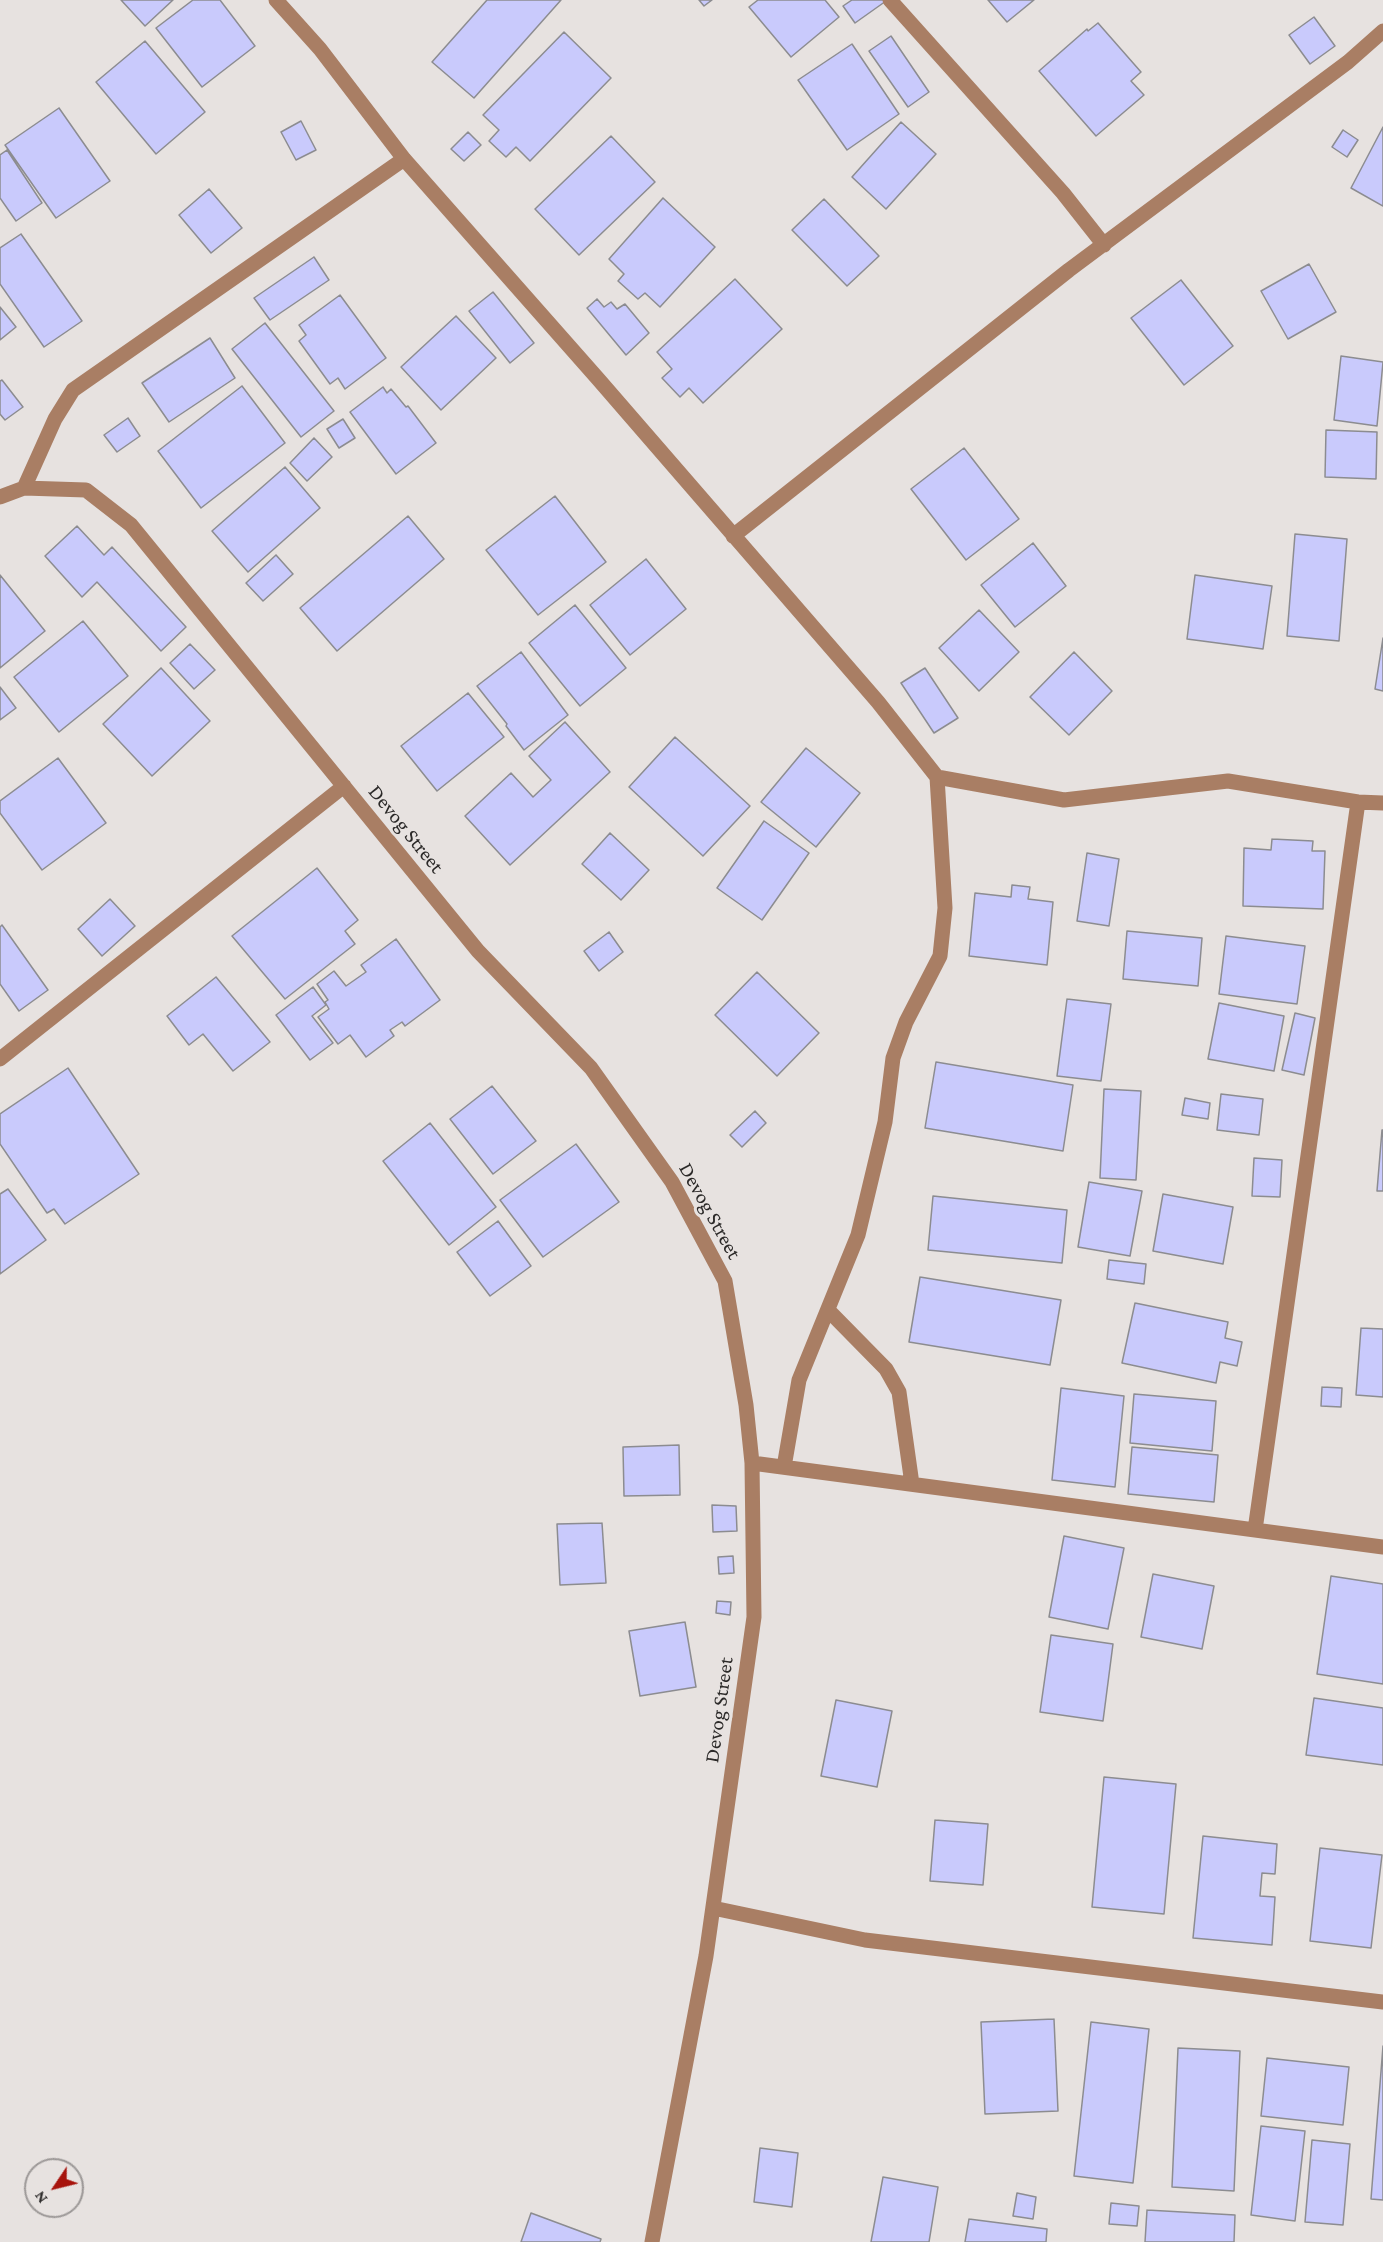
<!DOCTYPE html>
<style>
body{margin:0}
#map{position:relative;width:1383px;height:2242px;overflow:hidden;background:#e7e2e0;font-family:"Crimson Pro",serif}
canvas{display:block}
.north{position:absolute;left:24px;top:2158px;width:60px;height:60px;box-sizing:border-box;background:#e7e2e0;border:2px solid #9c9897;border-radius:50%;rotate:235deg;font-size:16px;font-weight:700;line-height:24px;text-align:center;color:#2c2a29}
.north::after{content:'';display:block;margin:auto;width:21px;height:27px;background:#a7140d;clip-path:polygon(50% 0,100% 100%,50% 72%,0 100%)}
</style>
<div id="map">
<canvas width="1383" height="2242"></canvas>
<div class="north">N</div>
</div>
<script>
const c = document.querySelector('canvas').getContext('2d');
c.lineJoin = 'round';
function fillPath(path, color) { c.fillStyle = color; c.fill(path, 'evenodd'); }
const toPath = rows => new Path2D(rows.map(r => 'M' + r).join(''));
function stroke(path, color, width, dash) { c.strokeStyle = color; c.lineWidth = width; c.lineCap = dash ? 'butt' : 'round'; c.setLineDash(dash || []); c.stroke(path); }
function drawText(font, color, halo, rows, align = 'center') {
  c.font = font + ' "Crimson Pro",serif'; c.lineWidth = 6; c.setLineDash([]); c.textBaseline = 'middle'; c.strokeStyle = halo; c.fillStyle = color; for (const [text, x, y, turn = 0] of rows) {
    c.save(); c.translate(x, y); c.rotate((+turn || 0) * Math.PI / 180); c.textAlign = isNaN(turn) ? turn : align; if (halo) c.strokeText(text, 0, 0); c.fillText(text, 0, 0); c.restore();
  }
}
const building = toPath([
 [121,0,173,0,145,26,121,0],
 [193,0,220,0,255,46,202,87,156,28,193,0],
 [487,0,561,0,474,98,432,62,487,0],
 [699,0,712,0,704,6,699,0],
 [758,0,825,0,839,17,791,57,749,7,758,0],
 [852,0,885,0,886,1,855,23,843,6,852,0],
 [988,0,1034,0,1007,22,988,0],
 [1314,17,1335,46,1310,64,1289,35,1314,17],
 [1098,23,1141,72,1131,81,1144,95,1096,136,1039,71,1087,29,1088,31,1098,23],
 [564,32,611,78,530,161,516,147,506,157,489,141,499,130,483,115,564,32],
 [891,36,929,92,908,107,869,51,891,36],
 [145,41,205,112,156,154,96,82,145,41],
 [852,44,899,114,847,150,798,80,852,44],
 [59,108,110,181,56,218,5,145,59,108],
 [301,121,316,150,296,160,281,132,301,121],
 [901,122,936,154,886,209,852,177,901,122],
 [1383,127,1383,206,1351,188,1383,127],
 [1343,130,1358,140,1347,157,1332,147,1343,130],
 [468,132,481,145,464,161,451,149,468,132],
 [611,136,655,182,579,255,535,209,611,136],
 [7,150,42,203,16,221,0,198,0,155,7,150],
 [209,189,242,228,211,253,179,215,209,189],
 [663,198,715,247,660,307,645,293,638,299,618,281,624,274,609,259,663,198],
 [824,199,879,256,847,286,792,230,824,199],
 [21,234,82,321,44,347,0,284,0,248,21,234],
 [314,257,329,280,270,320,254,298,314,257],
 [1309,264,1336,312,1288,339,1261,291,1309,264],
 [735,279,782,329,703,403,689,388,680,397,662,378,672,369,657,352,735,279],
 [1181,280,1233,346,1184,385,1131,318,1181,280],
 [493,292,534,343,510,363,469,311,493,292],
 [340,295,386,358,345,389,338,378,330,384,299,341,306,335,299,325,340,295],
 [597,299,604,307,611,302,617,309,625,304,649,333,626,355,587,308,597,299],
 [0,307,16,327,0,340,0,307],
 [456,316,496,358,441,410,401,367,456,316],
 [265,323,334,411,301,437,232,349,265,323],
 [210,338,235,378,169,422,142,383,210,338],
 [1341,356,1383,362,1377,426,1334,420,1341,356],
 [2,380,23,407,5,420,0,414,0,381,2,380],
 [242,386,285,443,201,508,158,451,242,386],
 [383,387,387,393,391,389,406,407,408,406,436,443,396,474,350,412,383,387],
 [128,418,140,436,117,452,104,435,128,418],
 [343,419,355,438,339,448,327,429,343,419],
 [1326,430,1377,432,1376,479,1325,477,1326,430],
 [314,438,332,457,307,481,290,463,314,438],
 [964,448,1019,519,966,560,911,489,964,448],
 [285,467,320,508,248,572,212,531,285,467],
 [555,496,606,562,538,615,486,550,555,496],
 [408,516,444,559,337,651,300,608,408,516],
 [77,526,104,555,112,547,186,627,161,651,97,582,82,597,45,556,77,526],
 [1295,534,1347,539,1339,641,1287,636,1295,534],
 [1033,543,1066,586,1015,627,981,585,1033,543],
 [276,555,293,574,263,601,246,583,276,555],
 [646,559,686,609,630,655,590,605,646,559],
 [0,575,45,631,0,668,0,575],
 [1195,575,1272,586,1263,649,1187,639,1195,575],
 [575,605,626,668,580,706,529,643,575,605],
 [979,610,1019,652,979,691,939,648,979,610],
 [83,621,128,676,59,732,14,677,83,621],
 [1383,638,1383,691,1375,689,1383,638],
 [190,644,215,670,194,689,170,663,190,644],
 [521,652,568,715,524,750,506,726,507,724,477,686,521,652],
 [1074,652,1112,691,1069,735,1030,697,1074,652],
 [161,668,210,721,152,776,103,724,161,668],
 [925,668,958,718,934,733,901,683,925,668],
 [0,687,16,708,0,720,0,687],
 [468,693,504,737,437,791,401,746,468,693],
 [565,722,610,772,510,865,465,816,511,773,533,797,551,780,529,756,565,722],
 [675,737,750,806,703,856,629,787,675,737],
 [806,748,860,793,816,847,761,802,806,748],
 [58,758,106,823,42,870,0,813,0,801,58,758],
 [764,821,809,853,762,920,717,888,764,821],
 [610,833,649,870,621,900,582,864,610,833],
 [1272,839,1313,841,1312,851,1325,851,1323,909,1243,906,1244,848,1271,850,1272,839],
 [1087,853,1119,859,1109,926,1077,921,1087,853],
 [317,868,358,920,345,931,355,944,285,999,232,936,317,868],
 [1012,885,1030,887,1028,899,1053,902,1047,965,969,956,975,893,1011,897,1012,885],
 [110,899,135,926,102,956,78,929,110,899],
 [2,925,48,990,19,1011,0,984,0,927,2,925],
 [1127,931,1202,938,1198,986,1123,979,1127,931],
 [609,932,623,952,599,971,584,951,609,932],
 [1226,936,1305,946,1297,1004,1219,994,1226,936],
 [396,939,440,1000,405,1026,402,1022,390,1030,394,1036,366,1057,350,1035,338,1044,318,1017,329,1009,325,1002,328,1000,317,984,334,971,346,986,366,972,361,965,396,939],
 [757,972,819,1033,777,1076,715,1015,757,972],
 [216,977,270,1042,233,1071,203,1034,189,1045,167,1016,216,977],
 [313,987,326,1005,312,1016,333,1043,310,1060,276,1015,313,987],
 [1067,999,1111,1004,1101,1081,1057,1076,1067,999],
 [1219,1003,1284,1016,1274,1071,1208,1059,1219,1003],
 [1295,1013,1315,1018,1304,1075,1282,1070,1295,1013],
 [936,1062,1073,1085,1063,1151,925,1128,936,1062],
 [68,1068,139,1174,65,1224,54,1209,47,1213,0,1144,0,1114,68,1068],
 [492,1086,536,1141,493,1174,450,1119,492,1086],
 [1104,1089,1141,1091,1136,1180,1100,1178,1104,1089],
 [1221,1094,1263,1099,1259,1135,1217,1130,1221,1094],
 [1185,1098,1210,1103,1208,1119,1182,1115,1185,1098],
 [755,1111,766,1123,742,1147,730,1135,755,1111],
 [430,1123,496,1207,449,1245,383,1161,430,1123],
 [1382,1130,1383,1130,1383,1191,1377,1191,1382,1130],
 [576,1144,619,1202,543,1257,500,1200,576,1144],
 [1254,1158,1282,1160,1280,1197,1252,1196,1254,1158],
 [1089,1182,1142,1191,1130,1256,1078,1247,1089,1182],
 [8,1189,46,1240,0,1274,0,1194,8,1189],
 [1163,1194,1233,1207,1223,1264,1153,1251,1163,1194],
 [933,1196,1067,1210,1062,1263,928,1250,933,1196],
 [498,1221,531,1266,490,1296,457,1252,498,1221],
 [1109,1260,1146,1264,1144,1284,1107,1279,1109,1260],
 [920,1277,1061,1300,1050,1365,909,1342,920,1277],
 [1135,1303,1228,1322,1225,1338,1242,1342,1237,1366,1220,1362,1216,1383,1122,1363,1135,1303],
 [1361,1328,1383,1329,1383,1397,1356,1395,1361,1328],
 [1322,1387,1342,1388,1341,1407,1321,1406,1322,1387],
 [1061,1388,1124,1396,1115,1487,1052,1480,1061,1388],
 [1134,1394,1216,1401,1212,1451,1130,1443,1134,1394],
 [679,1445,680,1495,624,1496,623,1447,679,1445],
 [1132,1447,1218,1455,1214,1502,1128,1494,1132,1447],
 [712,1505,736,1506,737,1531,713,1532,712,1505],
 [602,1523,606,1583,560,1585,557,1524,602,1523],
 [1064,1536,1124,1548,1108,1629,1049,1617,1064,1536],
 [733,1556,734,1573,719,1574,718,1557,733,1556],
 [1153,1574,1214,1586,1202,1649,1141,1637,1153,1574],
 [1331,1576,1383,1584,1383,1684,1317,1674,1331,1576],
 [717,1601,731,1602,730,1615,716,1613,717,1601],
 [685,1622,696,1687,640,1696,629,1631,685,1622],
 [1051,1635,1113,1644,1103,1721,1040,1712,1051,1635],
 [1314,1698,1383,1708,1383,1765,1306,1755,1314,1698],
 [836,1700,892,1711,877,1787,821,1776,836,1700],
 [1104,1777,1176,1784,1164,1914,1092,1907,1104,1777],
 [935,1820,988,1824,983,1885,930,1881,935,1820],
 [1203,1836,1277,1844,1275,1874,1262,1873,1260,1896,1275,1897,1272,1945,1193,1938,1203,1836],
 [1320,1848,1382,1855,1371,1948,1310,1941,1320,1848],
 [1054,2019,1058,2111,985,2114,981,2022,1054,2019],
 [1091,2022,1149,2029,1133,2183,1074,2176,1091,2022],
 [1383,2046,1383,2200,1371,2199,1383,2046],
 [1178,2048,1240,2051,1234,2191,1172,2187,1178,2048],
 [1267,2058,1349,2067,1343,2125,1261,2116,1267,2058],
 [1261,2126,1305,2131,1295,2221,1251,2215,1261,2126],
 [1312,2140,1350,2144,1343,2225,1305,2222,1312,2140],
 [760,2148,798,2153,792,2207,754,2202,760,2148],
 [883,2177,938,2187,929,2242,871,2242,883,2177],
 [1017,2193,1036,2197,1033,2219,1013,2216,1017,2193],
 [1111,2203,1139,2206,1137,2226,1109,2224,1111,2203],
 [1147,2210,1235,2215,1234,2242,1145,2242,1147,2210],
 [531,2213,601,2239,600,2242,521,2242,531,2213],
 [969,2219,1047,2229,1046,2242,965,2242,969,2219]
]);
fillPath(building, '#c9cafc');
stroke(building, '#8c8c90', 1.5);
stroke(toPath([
 [276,0,320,49,404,159,599,380,878,702,937,777,945,908,940,956,906,1022,893,1058,885,1122,858,1235,799,1380,784,1467],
 [890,0,1063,193,1104,245],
 [24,488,55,419,73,390,404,159],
 [0,497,24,488,86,490,131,525,478,951,591,1068,672,1182,725,1281,746,1405,752,1463,754,1617,706,1956,652,2242],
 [733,536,1069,270,1348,62,1383,31],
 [937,777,1064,800,1228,781,1358,802,1383,803],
 [0,1059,344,786],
 [828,1310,886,1369,899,1392,912,1484],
 [752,1463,1383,1547],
 [1255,1530,1358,802],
 [713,1908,865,1940,1383,2002]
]), '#a97e64', 15);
drawText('21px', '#2c2a29', '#e7e2e0', [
 ["Devog Street",406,829,51],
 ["Devog Street",710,1211,61],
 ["Devog Street",719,1710,-82]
]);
</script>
